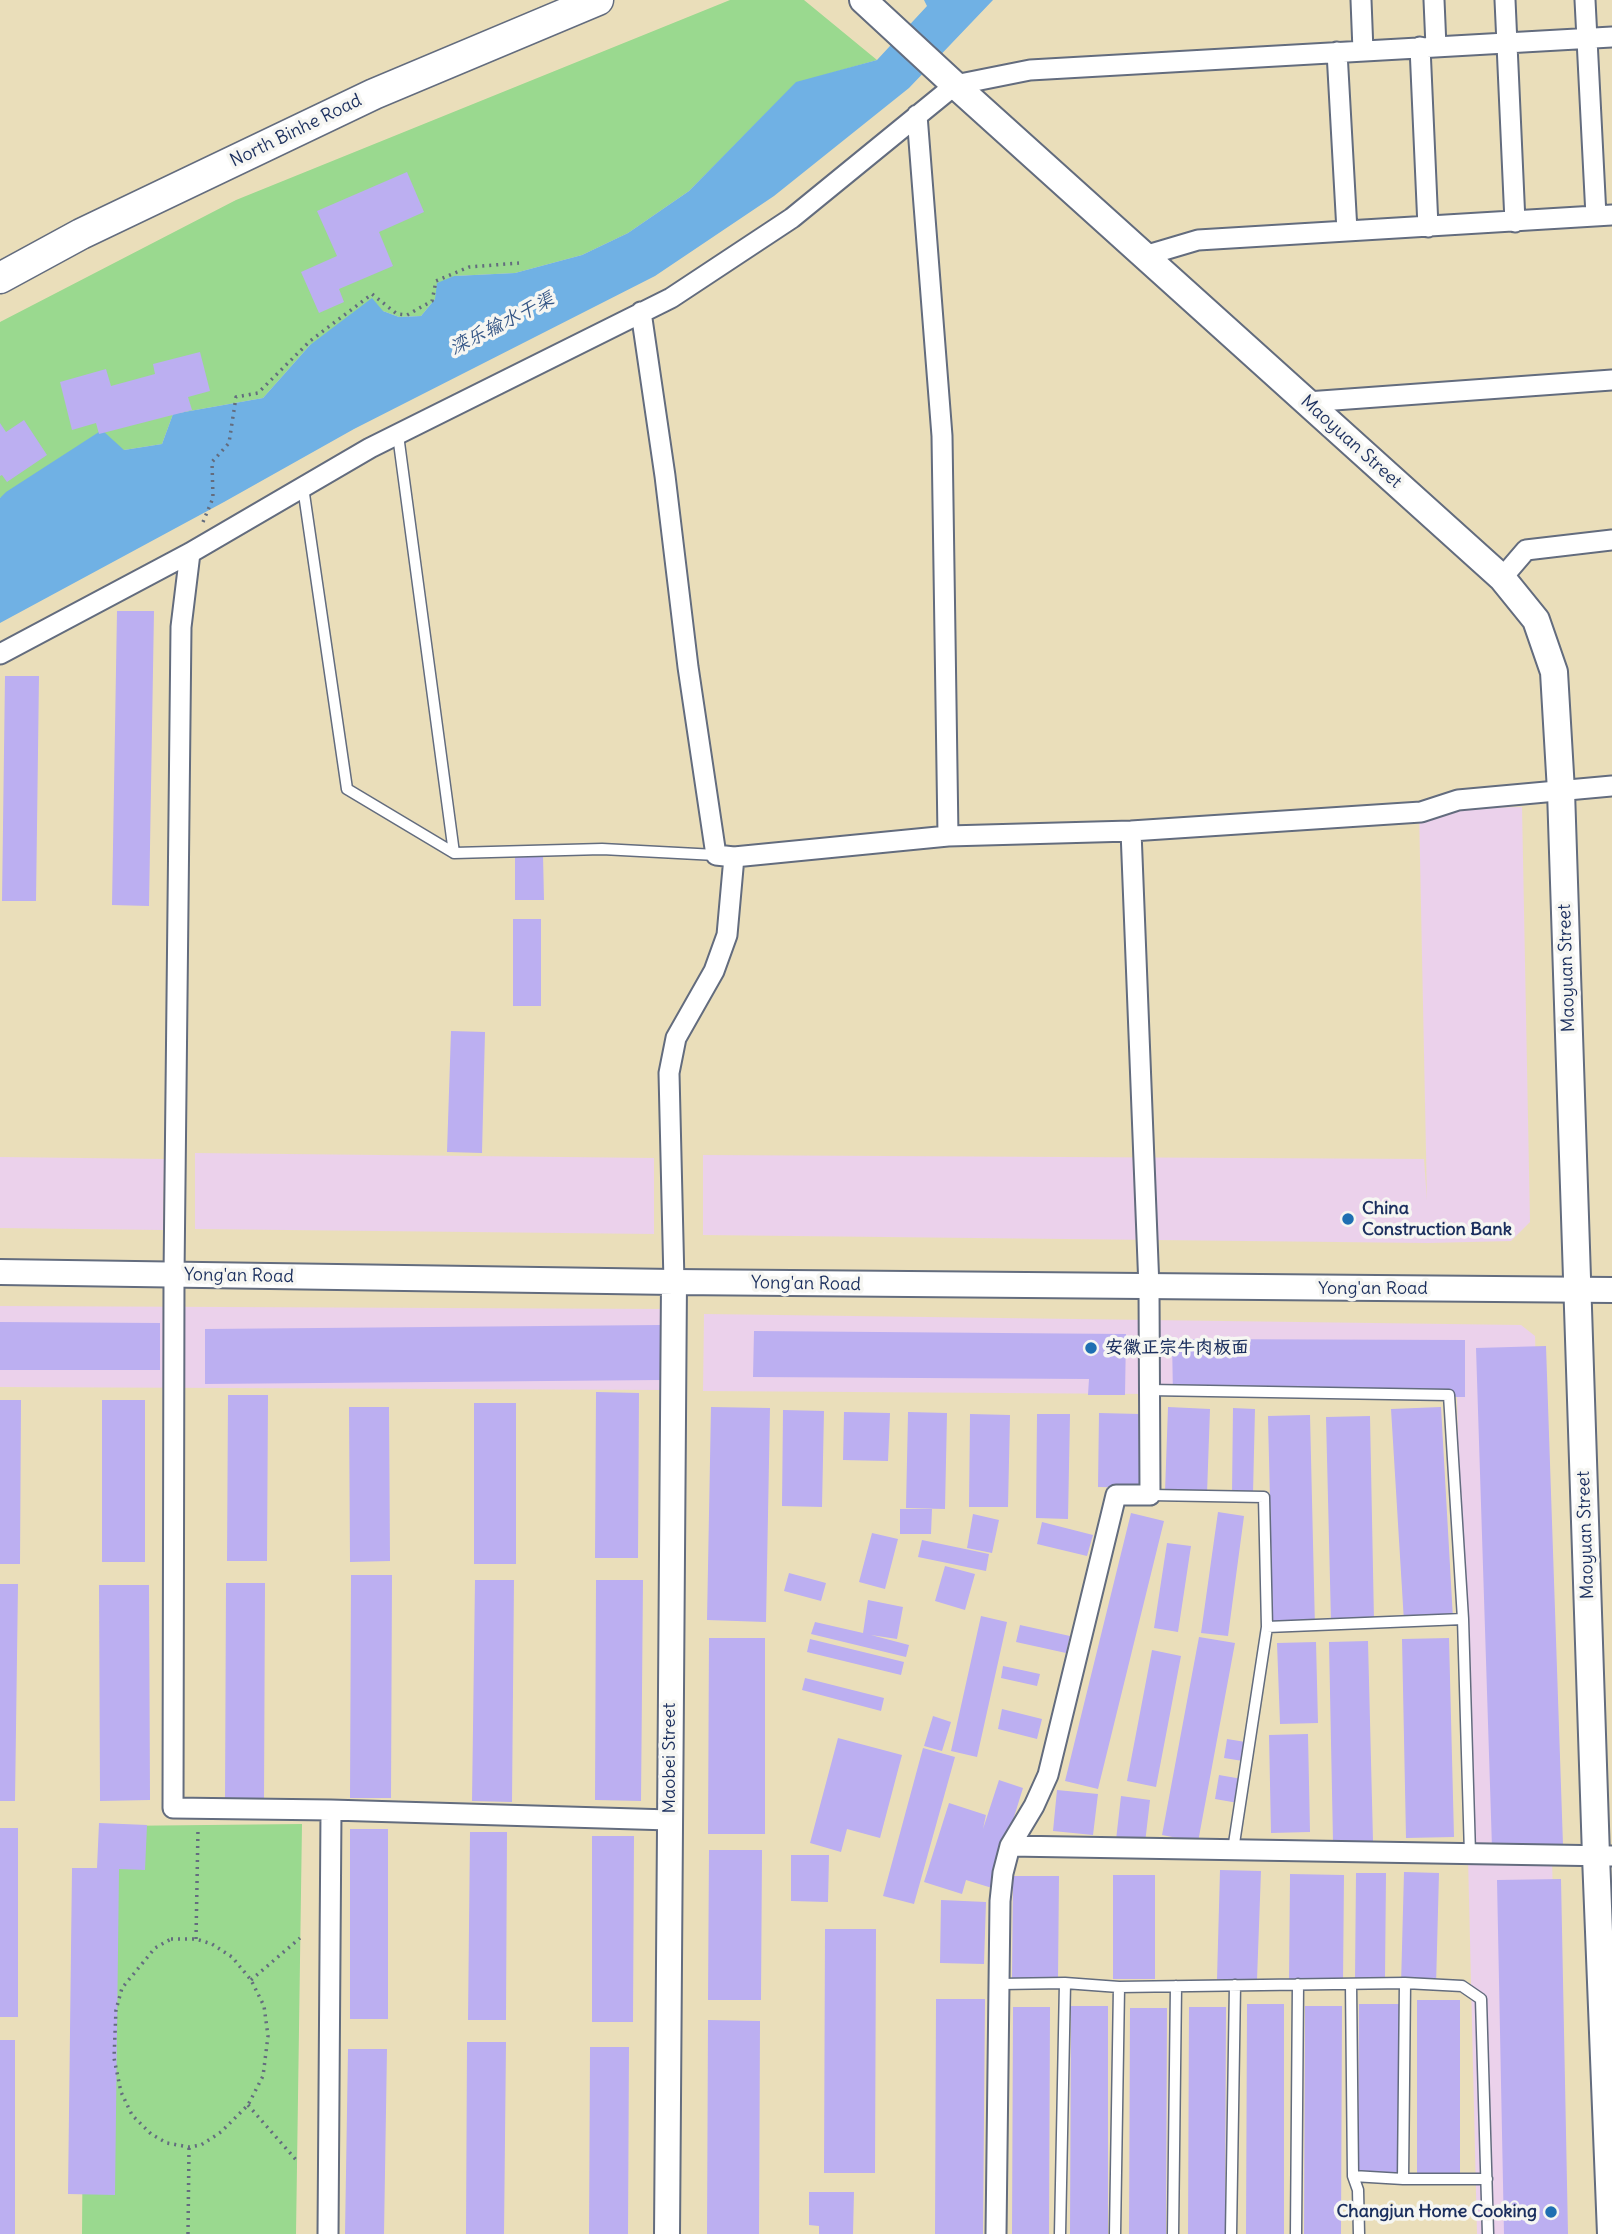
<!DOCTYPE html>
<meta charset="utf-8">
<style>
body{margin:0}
canvas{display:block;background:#eadeba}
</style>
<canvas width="1612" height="2234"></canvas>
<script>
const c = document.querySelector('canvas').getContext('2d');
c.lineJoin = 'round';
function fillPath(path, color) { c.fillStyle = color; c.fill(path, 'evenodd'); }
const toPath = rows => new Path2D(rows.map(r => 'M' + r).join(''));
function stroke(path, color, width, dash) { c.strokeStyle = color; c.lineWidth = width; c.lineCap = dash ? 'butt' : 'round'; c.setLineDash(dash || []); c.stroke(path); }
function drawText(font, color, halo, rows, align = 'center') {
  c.font = font + ' Delius,"LXGW WenKai TC",sans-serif'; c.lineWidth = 7; c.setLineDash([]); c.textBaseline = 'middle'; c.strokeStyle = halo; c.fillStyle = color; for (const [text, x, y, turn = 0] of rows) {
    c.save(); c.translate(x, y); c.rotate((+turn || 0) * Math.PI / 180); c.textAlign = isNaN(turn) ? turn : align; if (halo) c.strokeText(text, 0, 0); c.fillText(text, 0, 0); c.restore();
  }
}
fillPath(toPath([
 [1522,807,1530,1222,1511,1241,1428,1243,703,1235,703,1155,1424,1159,1427,1200,1419,809],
 [195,1153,654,1158,654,1234,195,1229],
 [0,1157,164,1159,163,1230,0,1228],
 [0,1306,667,1309,666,1390,0,1387],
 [704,1314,1521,1325,1535,1336,1564,2234,1477,2234,1457,1396,703,1391]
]), '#ebd1eb');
fillPath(toPath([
 [730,0,804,0,877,60,796,83,689,191,628,233,582,255,515,273,454,276,421,316,399,317,383,311,310,345,263,398,173,414,162,444,124,450,0,498,0,322,236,200],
 [302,1824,296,2234,82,2234,85,1872,111,1872,113,1826]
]), '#9ad98f');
fillPath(toPath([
 [924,0,993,0,909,88,774,196,655,276,354,429,224,502,0,623,0,498,6,492,102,430,124,450,162,444,173,414,263,398,310,345,372,298,383,311,399,317,421,316,435,299,437,283,454,276,515,273,582,255,628,233,689,191,796,82,877,60,927,6]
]), '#70b1e4');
fillPath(toPath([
 [407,172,424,212,379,232,393,266,339,289,344,302,319,313,301,272,337,256,317,211],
 [200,352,210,391,188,397,192,410,99,434,96,423,72,430,60,382,106,369,111,386,155,374,153,364],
 [24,420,47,455,7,482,2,475,0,476,0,423,6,432],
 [117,611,154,611,149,906,112,905],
 [5,676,39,676,36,901,2,901],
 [515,855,543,855,544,900,515,900],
 [513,919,541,919,541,1006,513,1006],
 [451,1031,485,1032,482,1153,447,1152],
 [0,1322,160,1323,160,1370,0,1370],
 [660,1325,661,1380,205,1384,205,1329],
 [754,1331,1126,1334,1125,1395,1088,1395,1089,1379,753,1377],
 [1172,1339,1465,1340,1465,1397,1173,1397],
 [1546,1346,1563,1845,1492,1848,1476,1348],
 [596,1392,639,1393,638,1558,595,1558],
 [228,1395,268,1395,267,1561,227,1561],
 [0,1400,21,1400,20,1564,0,1564],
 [102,1400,145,1400,145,1562,102,1562],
 [474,1403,516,1403,516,1564,474,1564],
 [349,1407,389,1407,390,1561,350,1562],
 [711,1407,770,1408,766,1622,707,1620],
 [1168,1407,1210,1409,1207,1494,1165,1492],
 [1441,1407,1453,1619,1404,1622,1391,1409],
 [1233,1408,1255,1409,1253,1494,1232,1494],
 [783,1410,824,1411,822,1507,782,1506],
 [844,1412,890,1413,888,1461,843,1460],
 [908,1412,947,1413,945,1509,906,1508],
 [1099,1413,1140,1414,1139,1488,1098,1487],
 [970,1414,1010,1415,1008,1507,969,1507],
 [1037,1414,1070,1414,1068,1519,1036,1518],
 [1310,1415,1315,1628,1273,1629,1268,1416],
 [1370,1416,1374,1621,1331,1622,1326,1417],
 [900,1509,932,1509,931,1534,900,1534],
 [1218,1512,1244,1516,1228,1636,1201,1633],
 [1131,1513,1164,1521,1098,1789,1065,1781],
 [973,1514,999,1520,992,1553,967,1548],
 [1042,1522,1093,1535,1087,1556,1037,1544],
 [872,1533,898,1539,885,1589,859,1582],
 [922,1540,989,1554,986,1571,918,1557],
 [1167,1543,1191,1546,1178,1632,1154,1628],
 [945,1566,975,1574,965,1610,935,1601],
 [789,1573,826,1583,821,1601,784,1591],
 [351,1575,392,1575,391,1798,350,1798],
 [475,1580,514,1580,512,1802,472,1801],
 [596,1580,643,1580,641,1801,595,1800],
 [226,1583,265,1583,264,1801,225,1801],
 [0,1584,18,1584,15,1801,0,1801],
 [99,1585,149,1585,150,1800,100,1801],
 [868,1600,903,1607,897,1639,871,1635,909,1645,906,1657,811,1634,815,1622,863,1633],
 [981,1616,1007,1622,977,1757,951,1751],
 [1020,1625,1070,1636,1066,1653,1016,1642],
 [1199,1637,1235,1643,1198,1842,1162,1835],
 [709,1638,765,1638,765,1834,708,1834],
 [1449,1638,1454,1837,1406,1838,1402,1639],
 [810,1639,904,1662,901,1675,807,1652],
 [1368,1641,1373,1841,1333,1842,1329,1642],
 [1316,1642,1318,1723,1280,1724,1277,1643],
 [1152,1650,1181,1656,1156,1787,1127,1781],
 [1003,1666,1040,1674,1037,1686,1001,1678],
 [805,1678,884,1698,881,1711,802,1690],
 [1002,1709,1042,1719,1037,1739,998,1729],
 [933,1716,951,1722,942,1751,924,1746],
 [1308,1734,1310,1832,1271,1833,1269,1735],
 [838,1738,902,1755,880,1838,847,1829,841,1852,810,1843],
 [1227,1739,1252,1743,1249,1762,1224,1758],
 [923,1748,955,1757,914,1904,883,1896],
 [1219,1775,1242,1779,1238,1803,1215,1799],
 [999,1780,1023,1788,992,1888,966,1880,962,1894,924,1882,949,1803,986,1815,983,1829],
 [1057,1790,1098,1794,1093,1835,1053,1831],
 [1121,1796,1150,1800,1145,1843,1116,1840],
 [99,1823,147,1825,145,1870,119,1869,115,2195,68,2194,72,1868,97,1868],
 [0,1828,18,1828,18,2017,0,2017],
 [350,1829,388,1829,388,2019,350,2019],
 [470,1832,507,1832,506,2020,468,2020],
 [592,1836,634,1836,633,2022,592,2022],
 [709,1850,762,1850,761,2000,708,2000],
 [791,1855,829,1855,828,1902,791,1901],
 [1220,1870,1261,1871,1257,1980,1217,1979],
 [1404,1872,1439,1873,1436,1986,1401,1985],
 [1356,1873,1386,1873,1385,1979,1355,1979],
 [1290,1874,1344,1875,1343,1983,1289,1982],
 [1113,1875,1155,1875,1155,1979,1113,1979],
 [1013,1876,1059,1876,1058,1980,1012,1979],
 [1561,1879,1568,2234,1504,2234,1497,1880],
 [941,1900,986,1902,984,1964,940,1963],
 [825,1929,876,1929,875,2173,824,2173],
 [936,1999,985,1999,983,2234,935,2234],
 [1417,2000,1460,2000,1460,2180,1417,2180],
 [1247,2004,1284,2004,1284,2234,1246,2234],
 [1359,2004,1400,2004,1399,2177,1358,2177],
 [1071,2006,1108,2006,1108,2234,1070,2234],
 [1305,2006,1342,2006,1341,2234,1304,2234],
 [1013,2007,1050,2007,1049,2234,1012,2234],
 [1189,2007,1226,2007,1225,2234,1188,2234],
 [1130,2008,1167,2008,1166,2234,1129,2234],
 [708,2020,760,2021,759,2234,707,2234],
 [0,2040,15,2040,15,2234,0,2234],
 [467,2042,506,2042,504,2234,466,2234],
 [590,2047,629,2047,628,2234,589,2234],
 [348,2049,387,2049,384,2234,345,2234],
 [809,2192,854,2192,853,2234,819,2234,819,2226,809,2225]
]), '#bcaff1');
const service = toPath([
 [398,435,454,853],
 [303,487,347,789,454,853,602,849,716,855],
 [1149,1390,1449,1395,1463,1619,1470,1854],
 [1150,1495,1264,1497,1267,1627],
 [1233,1850,1267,1627,1463,1619],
 [1000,1984,1065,1983,1119,1987,1405,1983,1462,1986,1481,1999,1488,2234],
 [1351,1984,1353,2176],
 [1403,2179,1405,1983],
 [1060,2234,1065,1983],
 [1115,2234,1119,1987],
 [1173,2234,1176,1986],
 [1231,2234,1235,1985],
 [1296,2234,1298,1984],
 [1359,2234,1358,2190,1353,2176,1403,2179,1487,2179]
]);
const minor = toPath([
 [1361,0,1363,51],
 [1434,0,1436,47],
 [1505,0,1515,222],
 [1585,0,1596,216],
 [1420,47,1428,227],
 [1337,52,1347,231],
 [917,115,942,436,948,836],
 [1144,256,1198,240,1612,215],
 [641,312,665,476,688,667,716,855,734,857,948,836,1131,831,1421,812,1458,800,1612,786],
 [1307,402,1612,380],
 [190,553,181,627,174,1275,173,1808,331,1810,670,1820],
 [1502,578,1526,550,1612,540],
 [0,654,190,553,370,448,671,298,792,218,955,85,1030,70,1612,37],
 [674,1282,669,1073,676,1038,714,971,727,935,734,857],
 [1010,1846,1612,1856],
 [328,2234,331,1810],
 [996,2234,1000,1901,1003,1873,1010,1846,1034,1806,1048,1775,1116,1495,1150,1495,1149,1288,1131,831]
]);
const tertiary = toPath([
 [0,1272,674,1282,1612,1290],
 [667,2234,674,1282]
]);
const secondary = toPath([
 [863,0,955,85,1502,578,1536,620,1554,672,1561,791,1596,1856,1611,2234]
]);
const primary = toPath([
 [0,278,81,234,374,94,598,0]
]);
stroke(service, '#636c7e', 13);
stroke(minor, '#636c7e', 23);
stroke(tertiary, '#636c7e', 28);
stroke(secondary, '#636c7e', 30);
stroke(primary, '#636c7e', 33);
stroke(toPath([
 [203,522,213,498,212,462,229,443,236,397,258,393,310,341,372,294,397,314,407,315,432,301,436,281,469,267,519,263],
 [171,1939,196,1939,212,1944,232,1957,251,1980,264,2006,268,2036,263,2076,248,2105,221,2132,201,2145,189,2147,167,2143,151,2134,132,2115,121,2092,114,2058,116,2010,122,1988,155,1948,171,1939],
 [196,1939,198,1829],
 [251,1980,300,1938],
 [248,2105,297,2161],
 [188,2234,189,2147]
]), '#636c7e', 3.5, [2, 5]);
stroke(service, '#fff', 10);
stroke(minor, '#fff', 19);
stroke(tertiary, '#fff', 24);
stroke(secondary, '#fff', 26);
stroke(primary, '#fff', 30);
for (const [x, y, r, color] of [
 [1348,1219,7,"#1f6fb2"],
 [1091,1348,7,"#1f6fb2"],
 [1551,2212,7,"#1f6fb2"]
]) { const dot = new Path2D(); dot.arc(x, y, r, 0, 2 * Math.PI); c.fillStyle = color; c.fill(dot); stroke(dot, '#f6f6f2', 2.5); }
drawText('18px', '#1b2f5e', '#f6f6f2', [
 ["North Binhe Road",296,131,-26],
 ["Maoyuan Street",1351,442,42],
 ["Maoyuan Street",1567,968,-92],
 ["Yong'an Road",239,1276,1],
 ["Yong'an Road",806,1284,1],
 ["Yong'an Road",1373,1289],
 ["Maoyuan Street",1586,1535,-92],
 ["Maobei Street",670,1758,-90]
]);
drawText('bold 18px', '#1b2f5e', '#f6f6f2', [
 ["China",1362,1209],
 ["Construction Bank",1362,1230],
 ["安徽正宗牛肉板面",1105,1348],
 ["Changjun Home Cooking",1537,2212,"right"]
], 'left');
drawText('italic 19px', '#355686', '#f6f6f2', [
 ["滦乐输水干渠",502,324,-27]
]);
</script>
